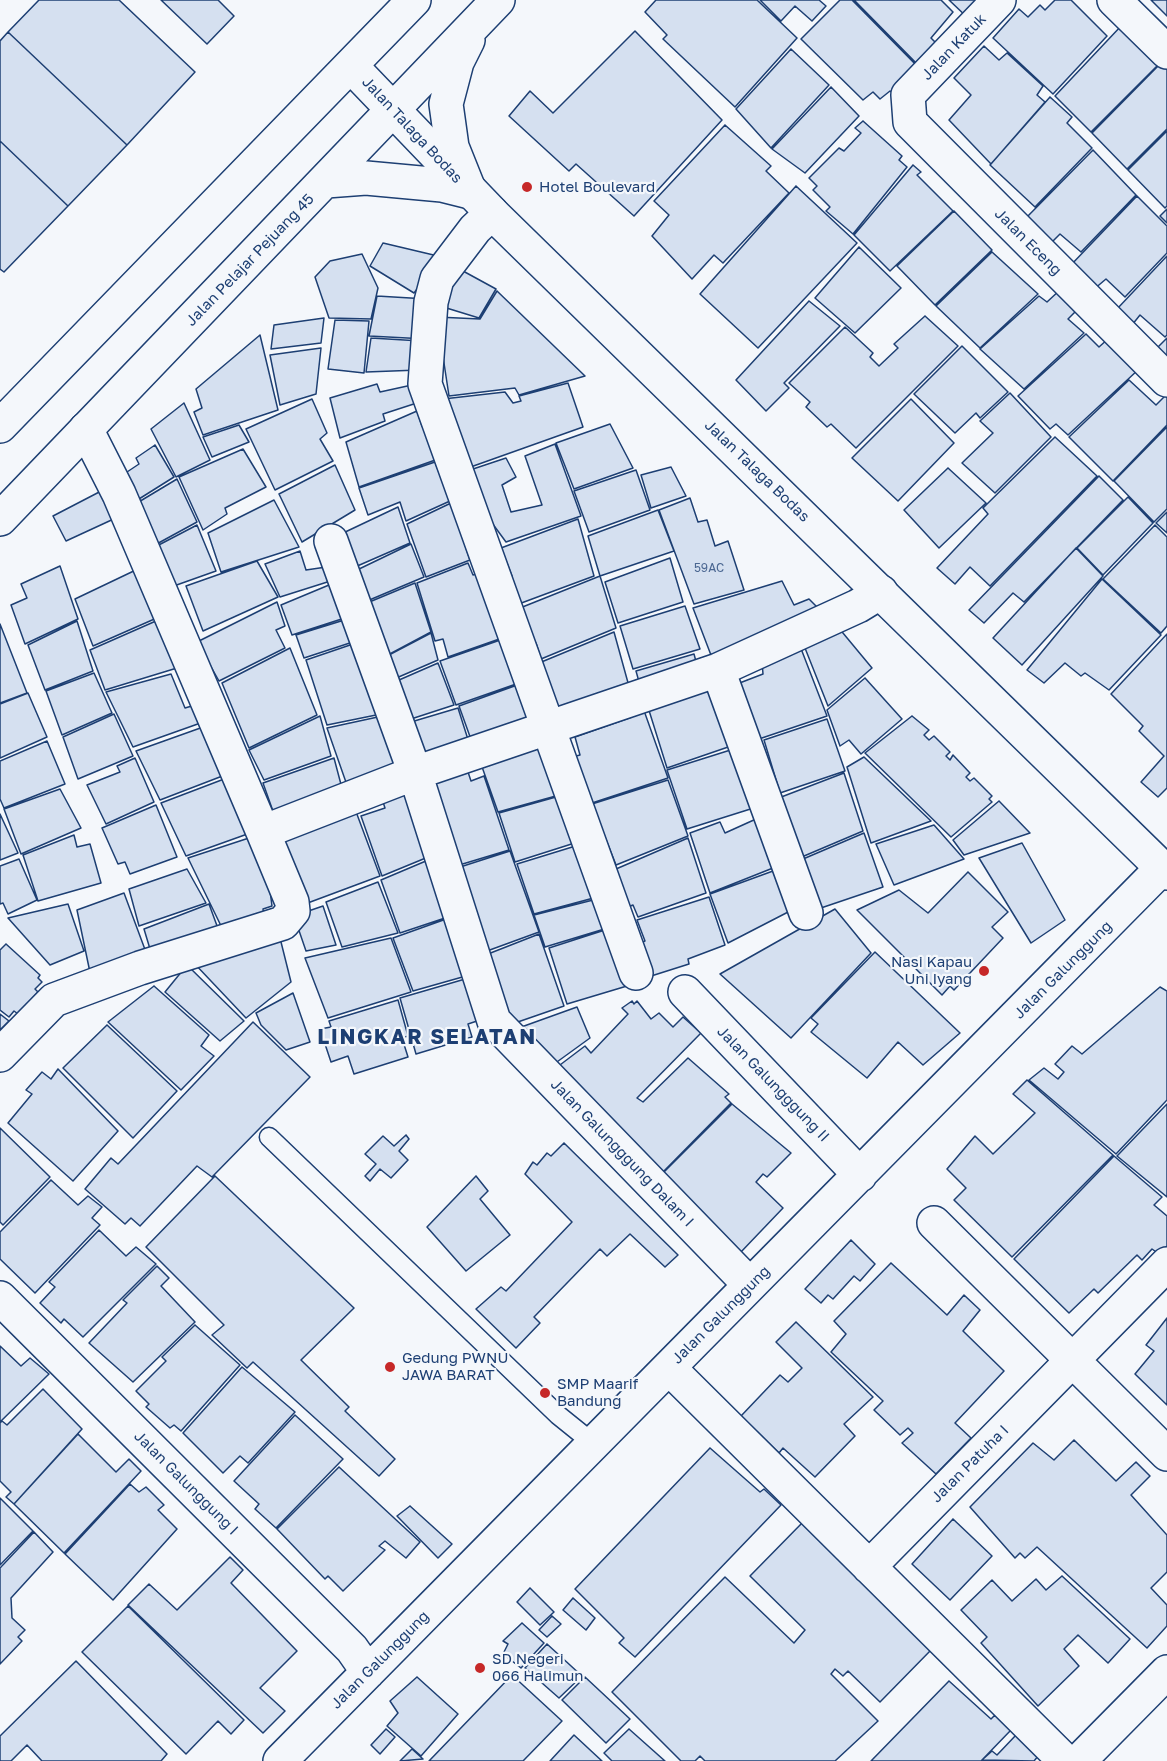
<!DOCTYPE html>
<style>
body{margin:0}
canvas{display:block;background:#f4f7fb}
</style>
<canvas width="1167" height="1761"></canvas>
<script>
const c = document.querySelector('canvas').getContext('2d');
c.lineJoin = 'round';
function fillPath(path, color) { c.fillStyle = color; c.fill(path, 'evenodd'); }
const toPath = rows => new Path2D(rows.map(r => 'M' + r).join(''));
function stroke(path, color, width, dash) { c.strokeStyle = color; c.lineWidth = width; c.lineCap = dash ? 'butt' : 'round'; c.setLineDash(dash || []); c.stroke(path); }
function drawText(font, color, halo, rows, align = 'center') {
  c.font = font + ' "Golos Text",sans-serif'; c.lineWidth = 4.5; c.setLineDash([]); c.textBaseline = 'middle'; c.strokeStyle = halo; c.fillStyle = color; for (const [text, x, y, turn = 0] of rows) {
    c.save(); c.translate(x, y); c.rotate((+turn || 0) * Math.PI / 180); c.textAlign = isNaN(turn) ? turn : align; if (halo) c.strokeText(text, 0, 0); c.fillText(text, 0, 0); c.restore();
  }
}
const building = toPath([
 [39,0,119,0,195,72,127,145,8,32,39,0],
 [161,0,218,0,234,16,207,44,161,0],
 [656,0,757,0,797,38,735,107,663,39,667,35,645,12,656,0],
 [760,0,819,0,826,6,812,21,795,6,781,21,760,0],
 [840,0,852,0,923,72,897,97,890,91,880,99,873,92,863,100,801,39,840,0],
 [854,0,941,0,953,12,931,38,945,52,926,73,854,0],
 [949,0,991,0,970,20,949,0],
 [1055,0,1071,0,1107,36,1053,94,993,38,1019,9,1028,17,1040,5,1045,10,1055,0],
 [1151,0,1167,0,1167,16,1151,0],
 [1122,25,1160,63,1091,132,1055,96,1122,25],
 [635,31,722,120,634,216,576,164,569,171,509,116,530,91,553,113,635,31],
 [8,32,127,145,68,206,0,141,0,41,8,32],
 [984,46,999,60,1007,53,1043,86,1037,95,1045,102,991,164,949,120,971,95,954,78,984,46],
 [791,49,829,85,771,148,736,109,791,49],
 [1162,62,1167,68,1167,129,1127,169,1092,133,1162,62],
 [831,87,859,116,805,173,772,149,831,87],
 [1050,97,1072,117,1067,123,1092,148,1035,207,990,165,1050,97],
 [863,121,902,156,899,160,907,167,853,234,826,211,830,207,813,190,817,186,809,178,839,148,844,151,861,133,855,128,863,121],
 [725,125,771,166,766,171,789,193,723,263,714,255,692,279,652,236,669,215,654,201,725,125],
 [1167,131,1167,206,1165,208,1128,170,1167,131],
 [0,141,68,206,4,272,0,269,0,141],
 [1093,150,1136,195,1081,252,1060,234,1049,245,1024,220,1093,150],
 [913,165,921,172,917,175,953,211,890,271,854,235,913,165],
 [796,186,857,243,758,348,700,294,796,186],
 [1137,196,1167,226,1167,253,1125,297,1106,279,1093,290,1069,267,1137,196],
 [1167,209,1167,223,1160,216,1167,209],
 [954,211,992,250,935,305,897,266,954,211],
 [383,243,442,257,414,293,370,266,383,243],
 [859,247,901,288,855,333,815,298,859,247],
 [992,252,1038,294,980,348,936,306,992,252],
 [362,254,378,288,371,319,329,318,315,277,330,261,362,254],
 [1167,256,1167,335,1165,337,1140,315,1132,325,1117,309,1167,256],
 [452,265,496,289,479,318,440,306,452,265],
 [1061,289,1080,307,1068,319,1084,333,1024,389,980,349,1039,296,1047,302,1061,289],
 [497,291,585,376,519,395,515,388,449,396,437,317,480,319,497,291],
 [377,296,427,299,426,339,369,336,377,296],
 [809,301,840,326,784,383,789,388,766,411,736,380,809,301],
 [925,316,958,346,856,448,831,424,827,427,806,407,810,402,789,383,845,327,873,353,870,357,879,366,898,348,894,344,925,316],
 [324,318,321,343,271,349,274,325,324,318],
 [335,320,369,321,364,373,328,369,335,320],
 [1086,334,1099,347,1109,338,1139,369,1068,435,1056,424,1050,429,1018,396,1086,334],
 [260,335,278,410,203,435,194,412,202,408,196,389,260,335],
 [371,338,421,341,419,370,366,372,371,338],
 [1167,338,1167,362,1155,350,1167,338],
 [962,346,1008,392,980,418,976,413,955,433,914,394,962,346],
 [321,348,316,394,280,405,270,355,321,348],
 [1129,380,1156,405,1167,394,1167,425,1113,481,1069,437,1129,380],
 [421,383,426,400,383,414,385,421,340,438,330,398,377,384,380,392,421,383],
 [568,383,583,427,465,469,443,399,505,392,513,403,521,401,519,396,568,383],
 [1010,393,1051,437,995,493,962,463,993,433,980,421,1010,393],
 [312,399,327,433,320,439,333,461,275,490,246,429,312,399],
 [911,399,954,443,898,501,852,458,911,399],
 [184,403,210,460,176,477,151,429,184,403],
 [417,411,422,426,429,423,441,458,359,487,346,442,417,411],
 [610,424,633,468,574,489,556,443,610,424],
 [239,425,249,442,212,457,203,437,239,425],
 [1167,427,1167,509,1154,522,1114,481,1167,427],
 [1055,437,1097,476,990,586,970,567,955,584,937,568,988,514,983,508,1055,437],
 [555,444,581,516,506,542,470,493,464,472,506,458,516,477,502,485,511,512,542,505,525,456,555,444],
 [155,445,174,477,131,504,118,478,139,464,136,458,155,445],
 [243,449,266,487,225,508,227,514,203,530,179,477,243,449],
 [435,462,450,501,406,521,400,502,368,515,359,488,435,462],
 [335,465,355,510,302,542,279,494,335,465],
 [671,467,686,496,651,508,641,475,671,467],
 [948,468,986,503,939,548,904,510,948,468],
 [636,470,650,510,589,532,574,491,636,470],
 [1099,476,1123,500,1024,602,1013,593,984,623,969,610,1099,476],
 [177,479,197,522,153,546,132,506,177,479],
 [105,489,118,517,66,541,53,516,105,489],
 [1128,497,1153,523,1103,575,1077,548,1128,497],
 [690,498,698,522,707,520,715,546,728,541,744,590,694,604,659,510,690,498],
 [274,500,299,547,221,572,208,533,274,500],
 [451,503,470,560,426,577,407,524,451,503],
 [398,507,410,543,355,567,341,534,398,507],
 [658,510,674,551,600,576,588,536,658,510],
 [1167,512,1167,533,1156,523,1167,512],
 [578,519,594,576,516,605,505,579,512,576,501,548,578,519],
 [197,525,216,571,171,587,153,548,197,525],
 [1155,525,1167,537,1167,626,1161,633,1103,579,1155,525],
 [411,544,424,577,367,601,357,570,411,544],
 [1076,548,1103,576,1022,665,993,638,1076,548],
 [300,551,306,570,333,566,340,578,280,597,265,564,300,551],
 [670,558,683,602,618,623,605,582,670,558],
 [257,561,278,597,203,631,186,586,257,561],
 [468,563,473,575,483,572,505,637,448,657,443,639,435,641,417,583,468,563],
 [60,566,78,619,25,644,11,605,27,598,21,584,60,566],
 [140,568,159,617,93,646,75,599,140,568],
 [600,576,616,628,541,659,536,643,529,645,515,610,600,576],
 [1102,579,1161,635,1109,690,1085,673,1081,676,1065,663,1044,683,1027,670,1102,579],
 [341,580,354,615,292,635,281,605,341,580],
 [782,581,794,605,809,599,822,612,714,663,693,608,782,581],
 [415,583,431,632,386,656,367,603,415,583],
 [277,602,285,626,276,630,285,648,219,681,197,642,277,602],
 [685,606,700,649,633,669,620,626,685,606],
 [165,617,177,668,105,690,90,650,165,617],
 [354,617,362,639,304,658,296,635,354,617],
 [77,621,93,671,45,690,28,645,77,621],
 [833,621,872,668,828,706,803,643,833,621],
 [0,624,27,693,0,703,0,624],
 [614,632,630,690,550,718,539,663,614,632],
 [431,633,438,660,394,679,387,656,431,633],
 [1167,634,1167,788,1158,797,1141,782,1164,756,1139,731,1143,726,1111,694,1167,634],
 [506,638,519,683,456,705,440,661,506,638],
 [353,644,386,713,327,725,306,660,353,644],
 [800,646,827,716,756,740,737,684,763,674,762,662,800,646],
 [290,648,317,715,249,748,222,683,290,648],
 [694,654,698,669,641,689,636,671,694,654],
 [438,663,454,705,411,719,399,680,438,663],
 [94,673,112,713,62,735,46,691,94,673],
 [171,674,185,708,202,703,209,720,133,747,106,692,171,674],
 [865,678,902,719,861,754,849,740,840,746,827,710,865,678],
 [520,684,532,723,473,745,459,706,520,684],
 [713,685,734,745,667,768,647,704,713,685],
 [28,693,47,737,0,758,0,704,28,693],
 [642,705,668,778,589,804,572,757,580,755,575,737,632,717,629,710,642,705],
 [458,708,471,749,424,764,411,722,458,708],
 [114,714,133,756,78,779,63,737,114,714],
 [387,715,399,771,348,788,327,728,387,715],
 [320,716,331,756,264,780,249,750,320,716],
 [912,716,929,730,924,735,929,740,934,736,950,752,946,756,950,760,953,755,970,773,966,777,970,781,974,778,992,796,989,799,992,802,951,837,865,753,912,716],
 [827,719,845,771,780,793,764,740,827,719],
 [206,726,225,775,160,800,136,751,206,726],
 [47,741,65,784,4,808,0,799,0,761,47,741],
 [546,744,563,794,498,812,481,764,546,744],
 [740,747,760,806,687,829,667,770,740,747],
 [864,757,931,821,871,843,847,767,864,757],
 [135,758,154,802,106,824,87,785,120,772,117,766,135,758],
 [334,758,343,792,274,814,263,783,334,758],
 [467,769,471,781,484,776,509,850,456,866,429,785,467,769],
 [844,773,863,831,797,859,776,799,844,773],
 [232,776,253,832,186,856,161,803,232,776],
 [668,780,688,836,616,865,592,804,668,780],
 [60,789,81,828,21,854,4,809,60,789],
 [410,792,433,855,382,876,361,816,385,808,382,799,410,792],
 [556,797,581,841,515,862,499,813,556,797],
 [999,801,1030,833,964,855,953,840,999,801],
 [156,805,177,857,130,874,125,862,118,864,102,828,156,805],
 [355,809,380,876,305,904,281,835,355,809],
 [0,814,18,853,0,860,0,814],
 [756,819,773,868,710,893,690,833,720,822,725,833,756,819],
 [934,825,964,859,894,885,876,844,934,825],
 [864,833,883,887,815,910,796,862,864,833],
 [74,835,77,847,90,844,101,883,38,901,23,855,74,835],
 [255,836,264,844,272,906,263,909,264,916,224,932,188,858,255,836],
 [688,838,706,893,638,917,633,905,628,907,616,869,688,838],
 [1022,843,1065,920,1031,943,979,858,1022,843],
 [582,844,601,896,534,914,517,864,582,844],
 [510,851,539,932,487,951,457,868,510,851],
 [433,858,454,915,400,933,381,880,433,858],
 [19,859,37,900,8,914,3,903,0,904,0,866,19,859],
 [187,869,206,903,139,926,129,889,187,869],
 [773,871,777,882,785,879,792,910,728,943,710,894,773,871],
 [968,872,1008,912,992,927,1003,938,954,990,950,986,942,995,857,910,899,890,928,913,968,872],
 [378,882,398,933,342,947,326,902,378,882],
 [124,893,150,963,92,982,77,910,124,893],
 [709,897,725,945,688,959,689,964,648,977,636,945,645,941,637,920,709,897],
 [601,898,611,927,545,947,534,915,601,898],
 [68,904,84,951,50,965,8,918,68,904],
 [209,904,220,934,153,959,144,929,209,904],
 [323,906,336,945,306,951,294,916,323,906],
 [835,909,871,953,791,1038,720,974,835,909],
 [449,918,473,974,413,991,393,938,449,918],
 [608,929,627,986,567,1004,549,948,608,929],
 [278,930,291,982,246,1018,193,962,278,930],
 [539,934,564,1006,512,1024,488,954,539,934],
 [391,938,411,992,328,1018,305,958,391,938],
 [6,944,40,975,38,978,42,982,35,989,38,992,18,1014,14,1011,9,1017,0,1010,0,950,6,944],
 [875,952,960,1033,923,1065,898,1042,867,1078,811,1032,818,1024,811,1018,875,952],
 [187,965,244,1021,220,1041,165,992,187,965],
 [472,977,486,1018,468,1024,472,1037,416,1054,400,998,472,977],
 [154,986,209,1035,201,1046,214,1056,181,1090,108,1022,154,986],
 [1160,987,1167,991,1167,1100,1116,1154,1029,1080,1044,1068,1058,1079,1064,1072,1055,1064,1072,1046,1082,1054,1160,987],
 [293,993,310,1042,286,1050,261,1025,256,1013,293,993],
 [398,1000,408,1036,402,1038,408,1057,354,1074,348,1056,331,1062,320,1029,331,1027,329,1021,398,1000],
 [632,1001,634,1004,637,1001,651,1019,659,1013,673,1027,683,1017,701,1033,637,1098,643,1102,688,1058,729,1094,725,1097,731,1103,660,1175,552,1071,585,1046,591,1053,628,1014,622,1008,632,1001],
 [577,1007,590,1038,550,1067,513,1030,577,1007],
 [0,1014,9,1021,0,1030,0,1014],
 [253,1022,310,1077,212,1177,197,1166,140,1226,131,1218,125,1224,85,1189,111,1158,118,1164,253,1022],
 [107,1025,177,1091,133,1138,63,1068,107,1025],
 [58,1069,118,1131,73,1181,8,1123,32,1094,26,1090,42,1072,51,1079,58,1069],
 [1027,1080,1113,1155,1012,1257,954,1200,966,1188,947,1169,975,1136,993,1154,1035,1113,1013,1094,1027,1080],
 [732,1104,791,1153,767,1177,763,1174,756,1182,783,1208,740,1253,660,1176,732,1104],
 [1167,1104,1167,1197,1117,1156,1167,1104],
 [0,1128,50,1177,3,1225,0,1222,0,1128],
 [406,1135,409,1139,399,1151,408,1160,391,1178,380,1169,370,1181,365,1176,376,1164,365,1154,383,1136,394,1146,406,1135],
 [564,1143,678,1255,665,1267,630,1234,607,1256,600,1249,534,1317,540,1323,516,1348,476,1309,501,1287,506,1291,572,1222,525,1174,533,1162,537,1165,547,1153,551,1156,564,1143],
 [1114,1156,1162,1197,1154,1205,1167,1216,1167,1246,1159,1254,1152,1249,1142,1260,1137,1255,1098,1293,1094,1289,1069,1313,1014,1259,1114,1156],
 [215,1176,354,1308,301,1360,349,1407,345,1411,395,1459,379,1476,253,1362,247,1368,212,1335,224,1325,146,1247,215,1176],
 [476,1176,488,1191,480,1199,510,1235,466,1271,427,1227,476,1176],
 [51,1180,78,1205,88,1196,102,1207,92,1218,100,1225,35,1293,0,1259,0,1232,51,1180],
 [99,1230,126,1256,136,1247,156,1264,83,1337,64,1319,61,1323,40,1303,55,1287,49,1282,99,1230],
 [851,1240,875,1264,860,1281,854,1276,833,1299,828,1295,821,1303,805,1289,851,1240],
 [891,1263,947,1315,964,1295,980,1310,963,1331,1004,1371,955,1423,971,1438,936,1474,902,1443,913,1433,908,1428,900,1435,874,1410,883,1401,831,1352,846,1334,834,1321,891,1263],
 [157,1266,169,1278,161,1286,195,1322,133,1382,89,1343,127,1303,123,1300,157,1266],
 [1167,1318,1167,1405,1135,1374,1154,1351,1146,1345,1167,1318],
 [796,1322,873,1397,844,1424,855,1436,815,1477,783,1448,779,1453,741,1416,780,1375,788,1382,802,1368,776,1342,796,1322],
 [195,1325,240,1365,181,1431,174,1425,170,1428,146,1407,149,1404,136,1391,166,1361,162,1357,195,1325],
 [0,1346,21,1366,30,1358,49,1374,0,1422,0,1346],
 [242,1367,295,1412,248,1463,240,1456,223,1473,183,1433,242,1367],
 [43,1389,82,1429,14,1504,6,1497,11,1492,0,1481,0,1423,2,1421,7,1425,43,1389],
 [295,1415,343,1459,276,1528,255,1509,259,1504,234,1481,295,1415],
 [78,1434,116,1472,129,1459,141,1471,64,1553,14,1504,78,1434],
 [1074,1440,1116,1481,1136,1462,1150,1476,1131,1495,1167,1535,1167,1572,1151,1588,1167,1605,1167,1626,1147,1648,1037,1547,1025,1558,1020,1553,1015,1558,970,1507,1033,1443,1054,1460,1074,1440],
 [710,1448,760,1492,764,1489,781,1505,635,1657,619,1643,624,1638,575,1589,710,1448],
 [339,1467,420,1542,406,1558,385,1541,379,1546,385,1550,343,1591,328,1576,325,1579,277,1529,339,1467],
 [130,1484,139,1492,146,1487,164,1505,158,1510,177,1529,113,1600,65,1554,130,1484],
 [0,1498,33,1531,0,1565,0,1498],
 [410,1506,452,1544,438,1558,397,1516,410,1506],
 [953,1519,992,1556,950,1600,912,1564,953,1519],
 [803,1522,931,1650,880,1702,848,1671,843,1676,835,1669,831,1674,878,1721,835,1761,705,1761,700,1756,695,1761,681,1761,612,1692,725,1577,794,1643,805,1630,750,1576,803,1522],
 [34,1532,53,1552,11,1598,12,1618,25,1630,18,1637,22,1641,0,1664,0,1568,34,1532],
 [230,1557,243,1570,231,1583,297,1651,260,1688,285,1711,263,1733,128,1605,149,1584,177,1610,230,1557],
 [1062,1576,1130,1639,1108,1663,1078,1635,1064,1649,1079,1666,1038,1706,981,1643,987,1637,961,1610,992,1580,1012,1601,1036,1579,1046,1590,1062,1576],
 [530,1588,554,1612,540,1625,517,1602,530,1588],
 [573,1598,595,1618,586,1630,563,1610,573,1598],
 [128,1606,244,1720,231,1734,218,1721,186,1754,82,1652,128,1606],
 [552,1616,561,1624,547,1637,539,1630,552,1616],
 [522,1623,544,1643,521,1668,503,1654,508,1644,503,1641,522,1623],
 [547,1644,582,1676,559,1698,525,1668,547,1644],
 [76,1661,167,1754,161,1761,42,1761,27,1745,11,1761,0,1761,0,1736,76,1661],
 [512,1675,562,1721,523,1761,429,1761,512,1675],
 [417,1677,458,1714,421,1756,387,1726,398,1713,390,1701,417,1677],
 [585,1677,630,1719,606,1743,562,1700,585,1677],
 [949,1681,991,1719,995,1715,1011,1730,981,1761,871,1761,949,1681],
 [386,1729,395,1737,380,1754,371,1745,386,1729],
 [629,1729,665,1761,612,1761,604,1753,629,1729],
 [1017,1734,1039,1755,1034,1761,982,1760,992,1751,997,1755,1017,1734],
 [574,1735,602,1761,550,1761,574,1735],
 [412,1749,423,1759,400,1761,412,1749]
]);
fillPath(building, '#d5e0f0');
stroke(building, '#1d3f73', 1.5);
const lane = toPath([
 [269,1137,558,1415,594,1444]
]);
const street = toPath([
 [999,0,908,95,910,122,1167,380],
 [1114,0,1167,52],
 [492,213,475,229,437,279,431,302,425,384,636,973],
 [331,541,415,773,494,1021,750,1285],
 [718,670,806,913],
 [263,832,415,773,718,670,858,606,881,592],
 [685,992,860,1175],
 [0,1055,54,1000,140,968,283,923,293,911,292,902,263,832,119,494,86,429],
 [934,1223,1167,1454],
 [0,1298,352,1649,368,1672],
 [669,1368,1065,1761],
 [869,1567,1167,1264],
 [280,1761,1162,868],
 [1079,1761,1167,1672]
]);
const secondary = toPath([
 [351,66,492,213,1167,873]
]);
const primary = toPath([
 [468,40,457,62,446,104,452,147,470,192],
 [326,181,366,178,442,185,470,192],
 [0,426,414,0],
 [0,519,498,0]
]);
stroke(lane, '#1d3f73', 21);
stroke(street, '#1d3f73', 36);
stroke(secondary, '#1d3f73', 36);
stroke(primary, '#1d3f73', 36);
stroke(lane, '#f4f7fb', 18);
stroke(street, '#f4f7fb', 33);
stroke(secondary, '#f4f7fb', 33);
stroke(primary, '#f4f7fb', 33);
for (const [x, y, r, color] of [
 [527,187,6,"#c62828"],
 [984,971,6,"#c62828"],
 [390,1367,6,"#c62828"],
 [545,1393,6,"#c62828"],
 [480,1668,6,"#c62828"]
]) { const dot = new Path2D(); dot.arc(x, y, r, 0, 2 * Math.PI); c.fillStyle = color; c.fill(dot); stroke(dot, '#f4f7fb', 2); }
drawText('12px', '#4b6792', null, [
 ["59AC",709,568]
]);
drawText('15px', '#1d3f73', '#f4f7fb', [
 ["Jalan Katuk",954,47,-46],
 ["Jalan Talaga Bodas",412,130,47],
 ["Jalan Eceng",1028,242,45],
 ["Jalan Pelajar Pejuang 45",250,260,-46],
 ["Jalan Talaga Bodas",757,471,44],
 ["Jalan Galunggung",1063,970,-45],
 ["Jalan Galungggung II",773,1084,46],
 ["Jalan Galungggung Dalam I",622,1153,46],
 ["Jalan Galunggung",721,1315,-45],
 ["Jalan Patuha I",970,1464,-45],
 ["Jalan Galunggung I",186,1483,45],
 ["Jalan Galunggung",380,1660,-45]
]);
drawText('15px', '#1d3f73', '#f4f7fb', [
 ["Hotel Boulevard",539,187],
 ["Nasi Kapau",972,962,"right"],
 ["Uni Iyang",972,979,"right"],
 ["Gedung PWNU",402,1358],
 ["JAWA BARAT",402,1375],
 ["SMP Maarif",557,1384],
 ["Bandung",557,1401],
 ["SD Negeri",492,1659],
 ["066 Halimun",492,1676]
], 'left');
c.letterSpacing = '1.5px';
drawText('bold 21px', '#1d3f73', '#f4f7fb', [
 ["LINGKAR SELATAN",427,1037]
]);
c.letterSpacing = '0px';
</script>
